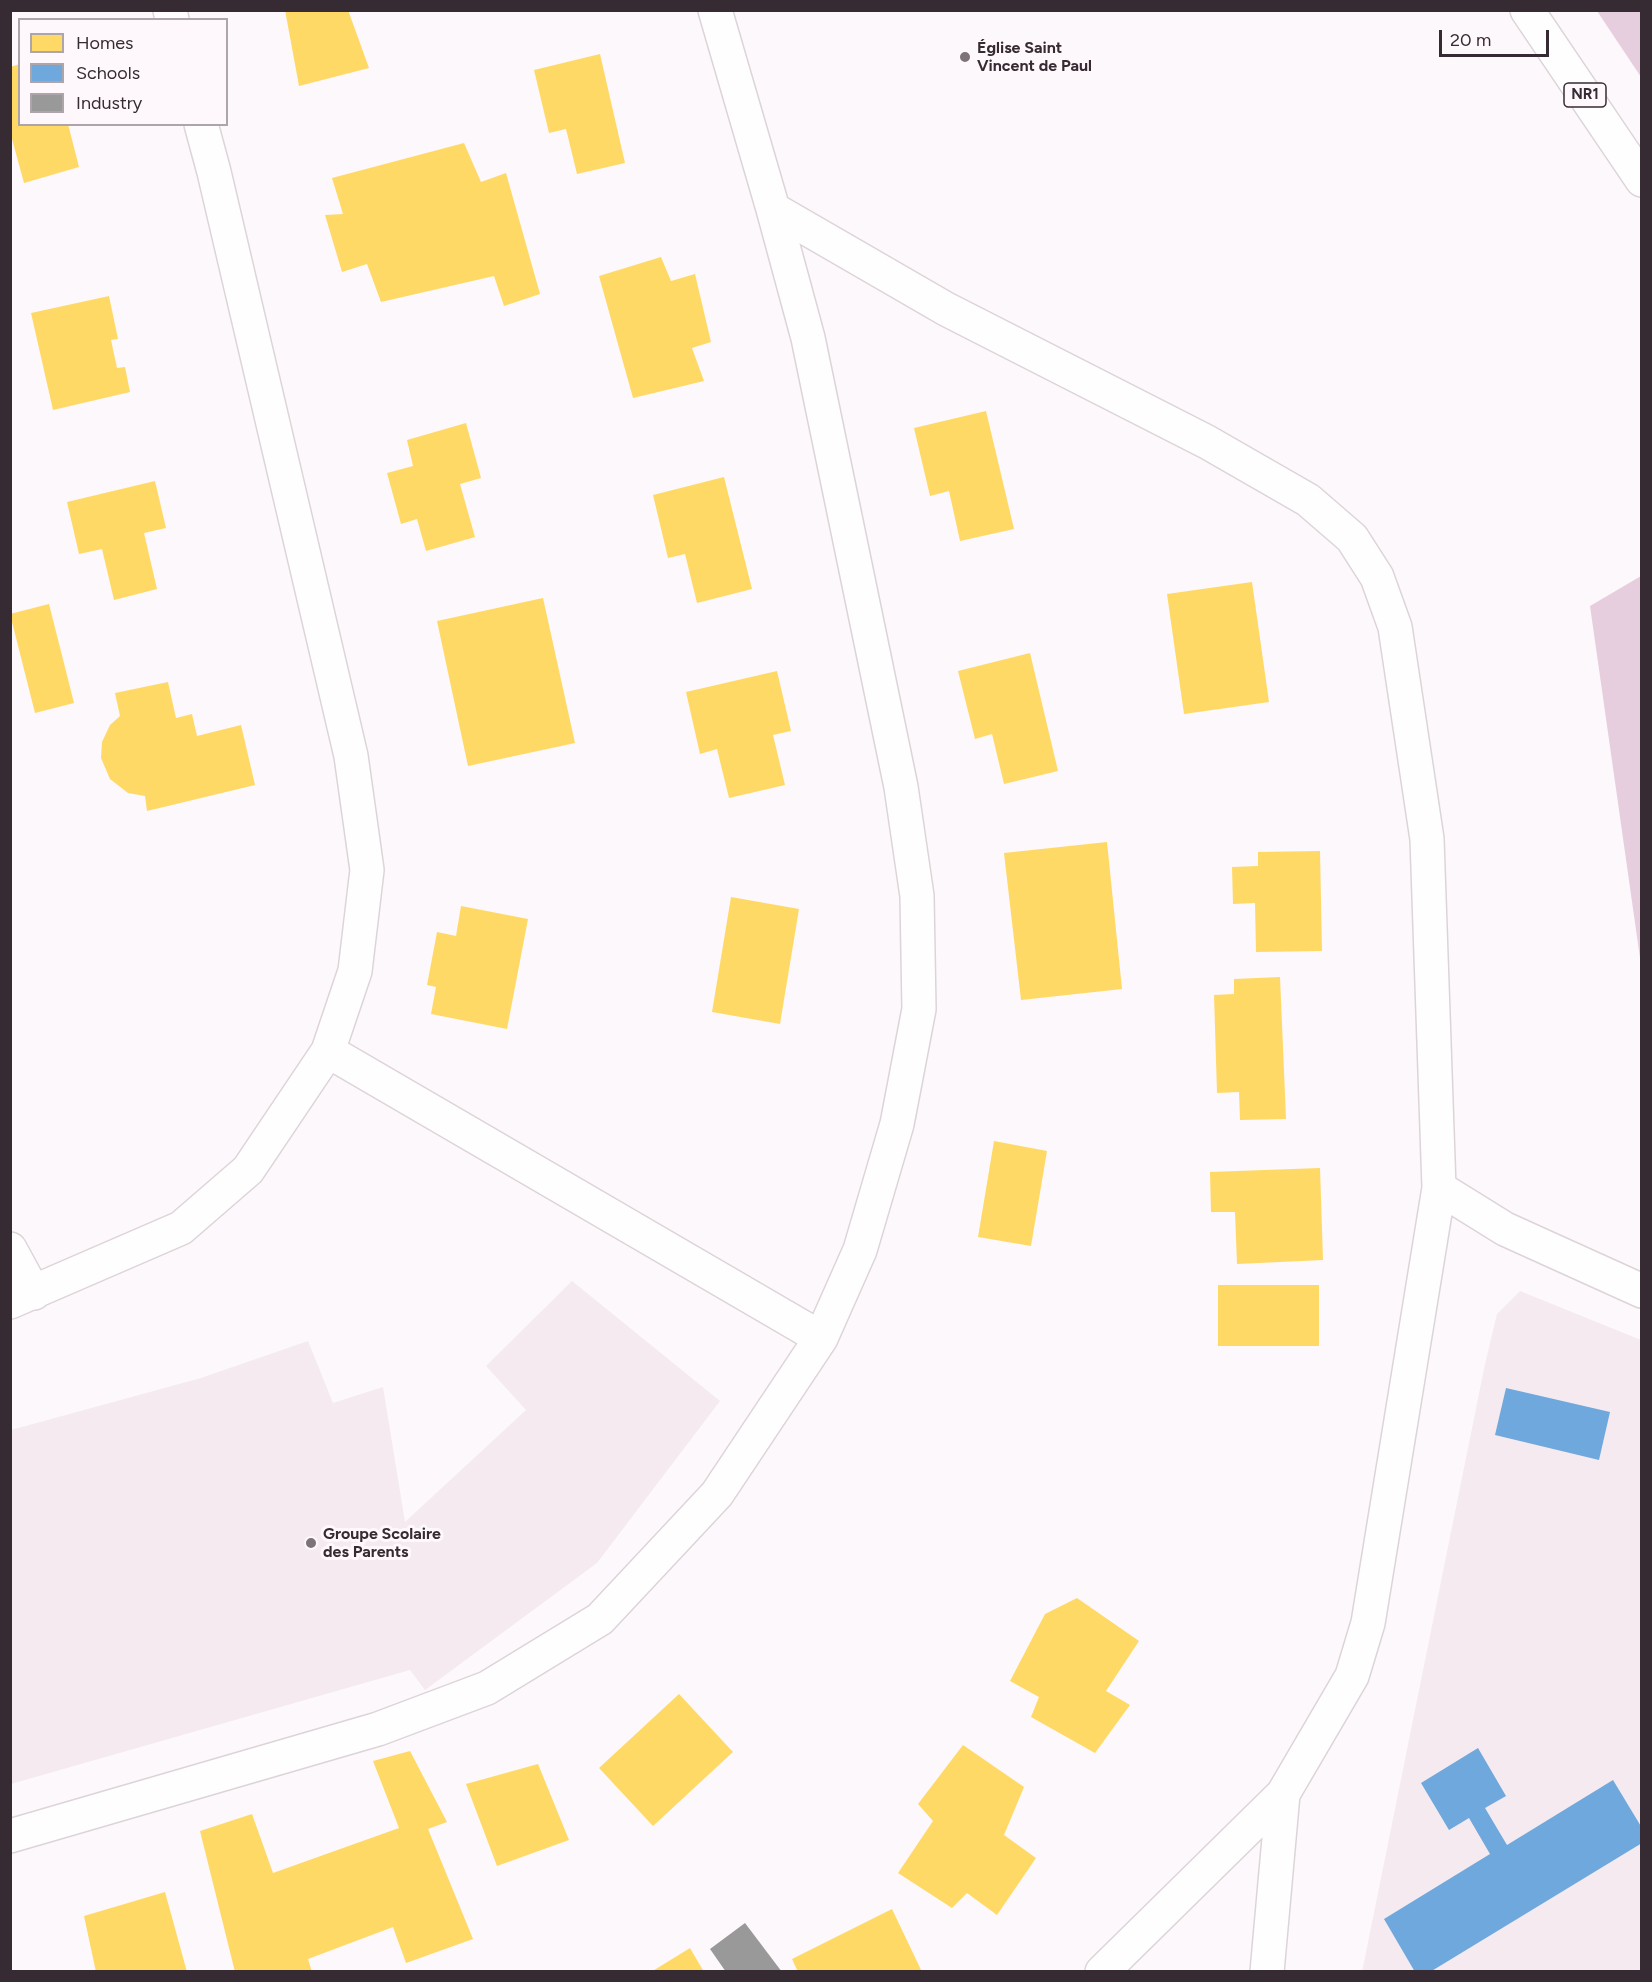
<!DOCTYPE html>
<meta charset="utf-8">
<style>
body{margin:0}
#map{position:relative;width:1652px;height:1982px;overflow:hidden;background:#fdf8fb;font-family:Figtree,sans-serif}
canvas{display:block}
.frame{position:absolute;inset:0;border:12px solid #372b33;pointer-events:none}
.legend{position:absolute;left:18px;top:18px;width:210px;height:108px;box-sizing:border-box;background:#fef7fb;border:2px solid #aea5ab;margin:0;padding:8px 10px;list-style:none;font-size:18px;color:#372b33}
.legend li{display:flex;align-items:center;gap:12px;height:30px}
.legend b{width:30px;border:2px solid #aea5ab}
.scale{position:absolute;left:1439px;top:30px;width:110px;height:27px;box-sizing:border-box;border:3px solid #372b33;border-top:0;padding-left:8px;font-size:18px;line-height:21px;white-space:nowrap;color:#372b33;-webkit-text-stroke:4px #fef7fb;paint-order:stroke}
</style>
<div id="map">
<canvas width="1652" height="1982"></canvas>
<div class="frame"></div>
<ul class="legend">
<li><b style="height:16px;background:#ffd966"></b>Homes</li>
<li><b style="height:16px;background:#6fa8dc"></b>Schools</li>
<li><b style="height:16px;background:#999"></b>Industry</li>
</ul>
<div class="scale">20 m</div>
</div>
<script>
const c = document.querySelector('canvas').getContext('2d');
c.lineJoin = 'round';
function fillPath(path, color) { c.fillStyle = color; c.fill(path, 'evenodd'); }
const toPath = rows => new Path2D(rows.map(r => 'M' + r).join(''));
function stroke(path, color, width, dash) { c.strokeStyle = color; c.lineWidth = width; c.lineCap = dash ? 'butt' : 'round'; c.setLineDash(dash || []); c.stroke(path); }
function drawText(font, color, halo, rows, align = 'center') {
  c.font = font + ' Figtree,sans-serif'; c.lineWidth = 6; c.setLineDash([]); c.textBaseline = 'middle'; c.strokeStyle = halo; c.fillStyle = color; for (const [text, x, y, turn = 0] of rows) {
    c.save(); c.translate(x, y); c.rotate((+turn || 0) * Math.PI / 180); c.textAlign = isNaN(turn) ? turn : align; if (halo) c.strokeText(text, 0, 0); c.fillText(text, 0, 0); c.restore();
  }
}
fillPath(toPath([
 [572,1281,720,1401,597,1563,425,1690,410,1670,11,1784,11,1430,201,1378,308,1341,333,1403,383,1387,405,1522,526,1410,486,1366],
 [1520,1291,1641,1340,1641,1971,1362,1972,1485,1364,1497,1314]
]), '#f4eaf0');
fillPath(toPath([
 [1597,11,1641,11,1641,77],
 [1641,576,1641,965,1590,606]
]), '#e7cede');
fillPath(toPath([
 [285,10,348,10,369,68,299,86],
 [600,54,625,163,577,174,566,129,549,133,534,70],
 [20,64,20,124,68,124,79,167,24,183,12,139,10,139,10,67],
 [464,143,481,182,506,173,540,294,504,306,494,276,381,302,367,264,342,272,325,215,343,214,332,178],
 [661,257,671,281,695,274,711,342,692,348,704,381,633,398,599,276],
 [109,296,118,339,111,340,117,368,125,367,130,392,53,410,31,313],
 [986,411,1014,529,960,541,949,491,930,496,914,428],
 [466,423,481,478,460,484,475,537,426,551,417,519,401,524,387,473,413,466,407,440],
 [724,477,752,589,697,603,685,554,668,558,653,495],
 [155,481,166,528,144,533,157,589,114,600,102,549,79,554,67,502],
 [1252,582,1269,702,1184,714,1167,594],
 [543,598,575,743,468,766,437,621],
 [49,604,74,703,35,713,10,614],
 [1030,653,1058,771,1004,784,992,734,975,739,958,671],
 [777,671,791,731,773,735,785,785,729,798,717,749,700,754,686,692],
 [168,682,176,718,192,714,197,736,241,725,255,785,147,811,145,796,128,793,110,779,101,758,102,742,110,725,120,716,115,693],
 [1107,842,1122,989,1021,1000,1004,853],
 [1320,851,1322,951,1256,952,1255,903,1233,904,1232,867,1258,866,1258,852],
 [731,897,799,909,780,1024,712,1012],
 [461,906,528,919,507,1029,431,1014,436,987,427,985,437,932,456,936],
 [1280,977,1286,1119,1240,1120,1239,1092,1217,1093,1214,995,1234,994,1234,979],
 [994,1141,1047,1151,1031,1246,978,1237],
 [1320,1168,1323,1260,1237,1264,1235,1212,1211,1212,1210,1172],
 [1218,1285,1319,1285,1319,1346,1218,1346],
 [1077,1598,1139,1641,1106,1691,1130,1705,1095,1753,1031,1717,1039,1697,1010,1681,1045,1614],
 [679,1694,733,1752,653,1826,599,1768],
 [963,1745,1024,1787,1004,1835,1036,1858,997,1915,967,1893,952,1908,898,1873,933,1821,918,1804],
 [410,1751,447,1822,428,1829,473,1939,406,1963,393,1927,308,1959,312,1972,235,1972,200,1831,252,1814,273,1873,399,1828,373,1761],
 [538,1764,569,1840,497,1866,466,1784],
 [165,1892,187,1972,96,1972,84,1916],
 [892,1909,922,1972,798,1972,792,1959],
 [690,1948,704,1972,651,1972]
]), '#ffd966');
fillPath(toPath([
 [1506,1388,1610,1412,1599,1460,1495,1435],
 [1478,1748,1506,1796,1485,1808,1507,1845,1613,1780,1642,1828,1642,1843,1430,1972,1415,1972,1384,1919,1490,1854,1469,1818,1449,1830,1421,1783]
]), '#6fa8dc');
fillPath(toPath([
 [745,1923,782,1972,726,1972,710,1949]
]), '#999');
const minor = toPath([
 [170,10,172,20],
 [773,209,946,309,1207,442,1308,500,1352,538,1377,577,1395,627,1427,839,1439,1188,1368,1623,1352,1676,1283,1794,1267,1972],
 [328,1051,821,1338],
 [1439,1188,1505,1229,1642,1291],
 [10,1249,34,1293],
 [10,1302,181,1228,248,1170,328,1051,355,971,367,870,351,756,214,172,201,124],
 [10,1836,378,1729,487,1688,600,1619,717,1494,821,1338,860,1250,897,1124,919,1009,917,896,901,787,808,338,773,209,715,10],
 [1102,1972,1283,1794]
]);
const highway = toPath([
 [1527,10,1642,180]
]);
stroke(minor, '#ddd4d9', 36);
stroke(highway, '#ddd4d9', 36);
stroke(minor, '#fffefe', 33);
stroke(highway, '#fffefe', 33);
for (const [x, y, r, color] of [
 [965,57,6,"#7c7379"],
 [311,1543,6,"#7c7379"]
]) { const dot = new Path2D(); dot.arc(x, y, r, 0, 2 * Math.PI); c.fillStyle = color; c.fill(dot); stroke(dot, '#fef7fb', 2); }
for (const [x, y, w] of [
 [1585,95,42]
]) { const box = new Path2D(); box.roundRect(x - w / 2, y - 12, w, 24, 4.5); c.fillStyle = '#fef7fb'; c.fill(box); stroke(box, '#372b33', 1.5); }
drawText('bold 15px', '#372b33', null, [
 ["NR1",1585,95]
]);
drawText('bold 16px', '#372b33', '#fef7fb', [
 ["Église Saint",977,48],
 ["Vincent de Paul",977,66],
 ["Groupe Scolaire",323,1534],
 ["des Parents",323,1552]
], 'left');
</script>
